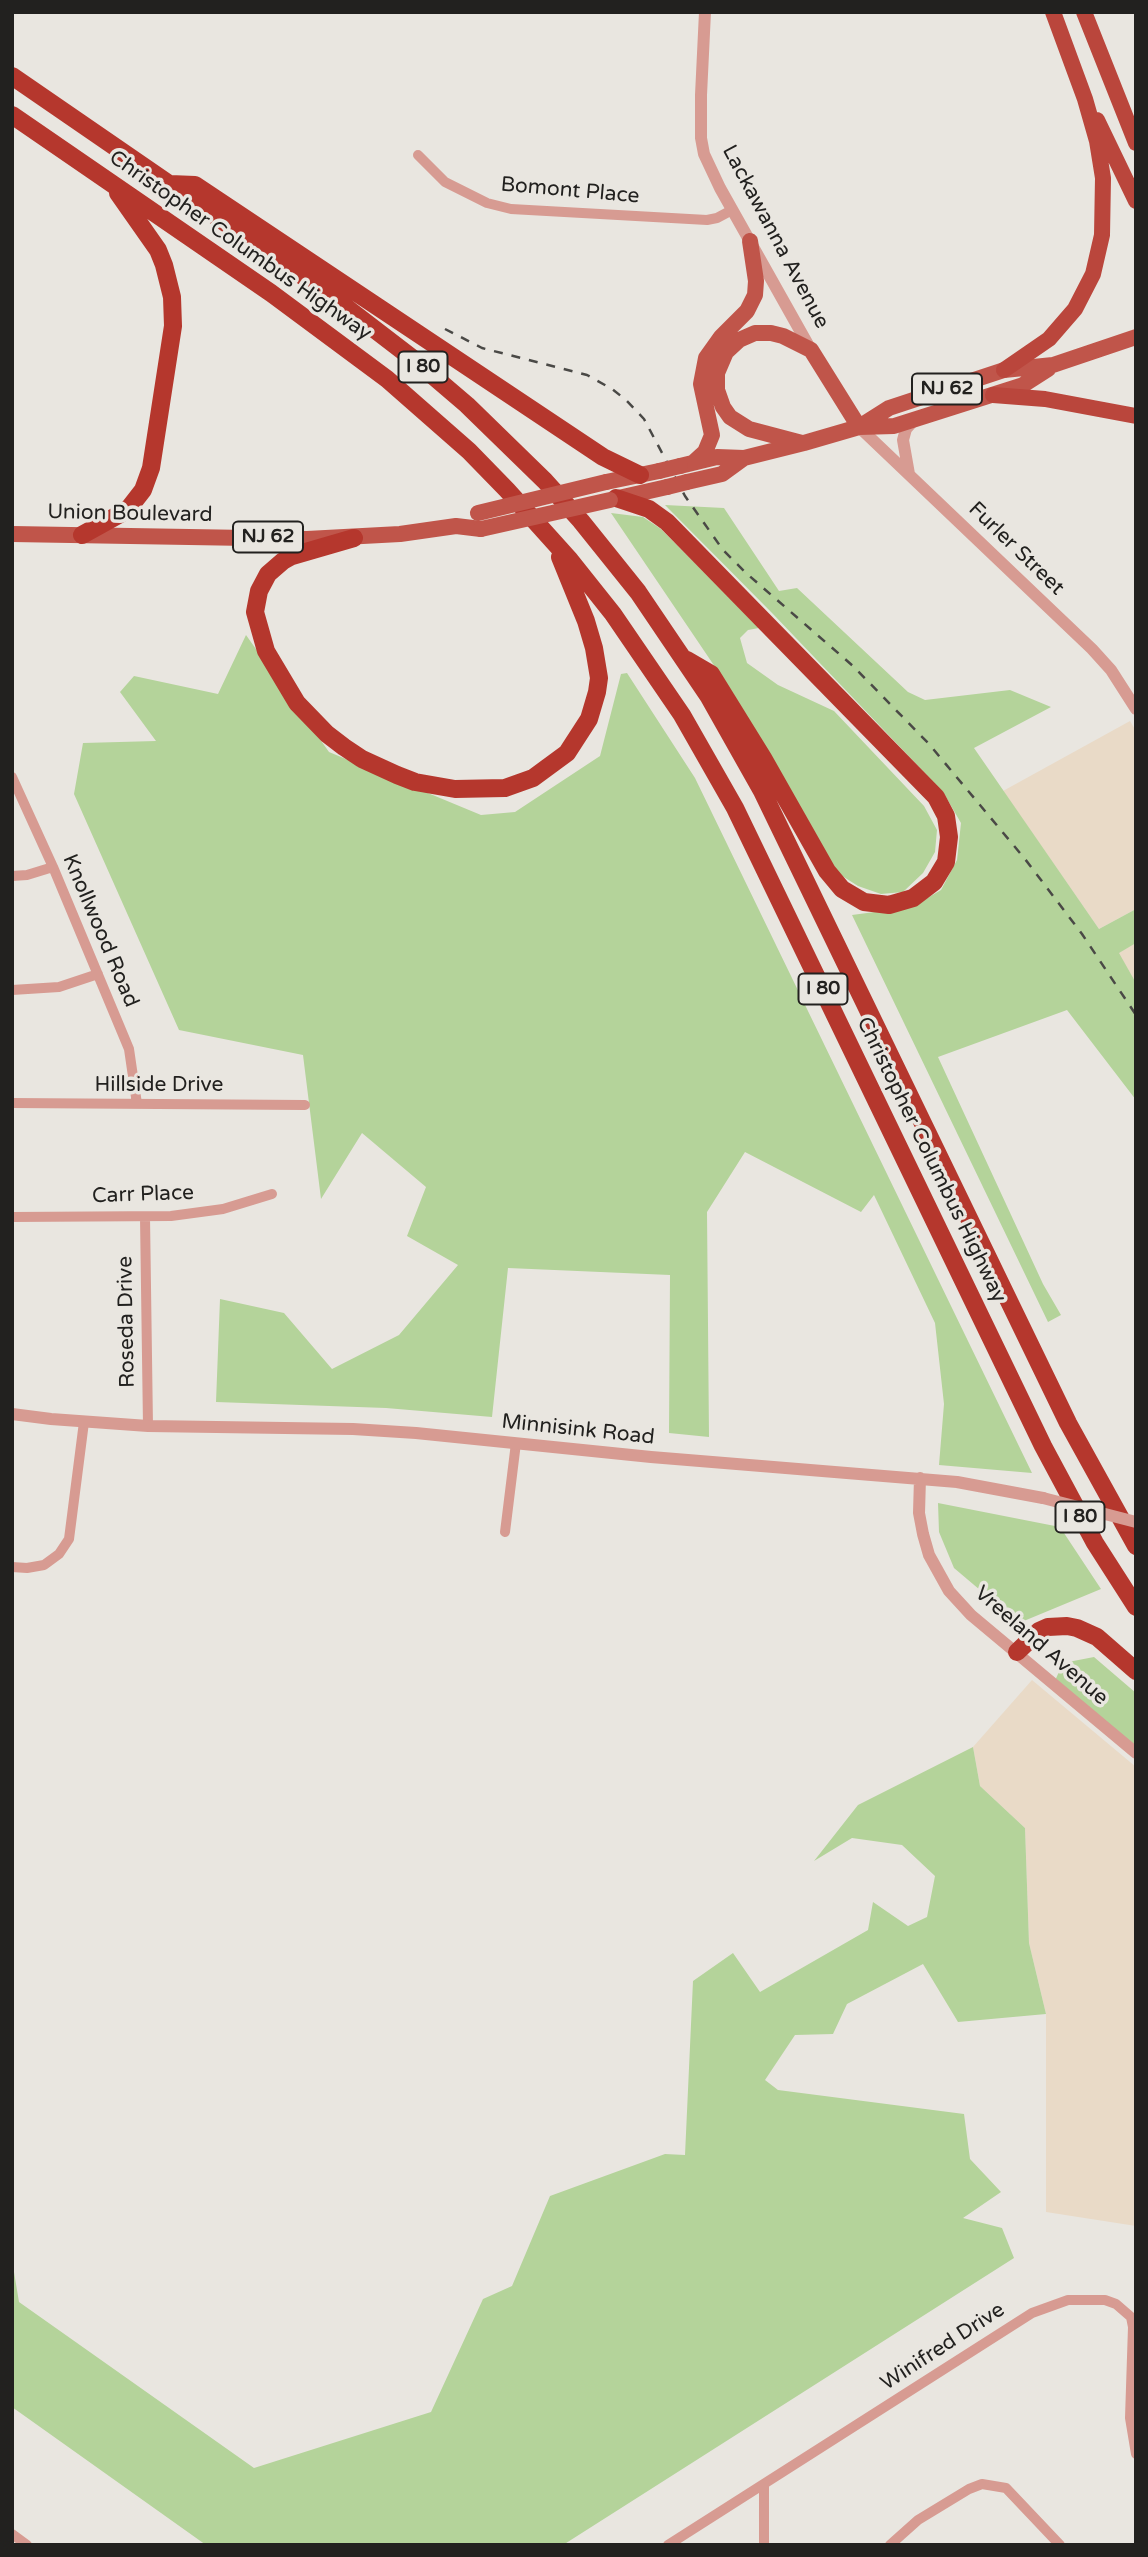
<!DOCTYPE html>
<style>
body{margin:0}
#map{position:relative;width:1148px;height:2557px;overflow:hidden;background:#e9e6e0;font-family:"Varela Round",sans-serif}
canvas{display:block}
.frame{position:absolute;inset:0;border:14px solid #22211f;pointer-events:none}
</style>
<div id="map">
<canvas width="1148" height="2557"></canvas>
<div class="frame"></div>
</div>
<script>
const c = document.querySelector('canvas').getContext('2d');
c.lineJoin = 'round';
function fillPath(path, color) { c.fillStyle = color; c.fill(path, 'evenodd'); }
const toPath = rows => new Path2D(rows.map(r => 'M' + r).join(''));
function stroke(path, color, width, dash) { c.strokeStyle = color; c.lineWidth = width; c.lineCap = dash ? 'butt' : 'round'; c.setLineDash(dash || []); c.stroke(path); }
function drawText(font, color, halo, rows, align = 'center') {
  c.font = font + ' "Varela Round",sans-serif'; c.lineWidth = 7; c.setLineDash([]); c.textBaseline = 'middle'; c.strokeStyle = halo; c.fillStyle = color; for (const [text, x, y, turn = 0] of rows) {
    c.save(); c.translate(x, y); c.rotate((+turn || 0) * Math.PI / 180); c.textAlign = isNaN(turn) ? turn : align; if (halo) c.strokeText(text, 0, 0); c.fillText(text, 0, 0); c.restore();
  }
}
fillPath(toPath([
 [1130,721,1136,731,1136,909,1099,929,1003,791],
 [1136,943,1136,983,1118,953],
 [1032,1680,1136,1767,1136,2226,1046,2212,1046,2014,1029,1943,1025,1828,980,1786,973,1747]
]), '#e9dac7');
fillPath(toPath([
 [665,505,724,508,779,591,797,588,908,692,925,700,1010,690,1051,707,974,748,1099,929,1136,909,1136,943,1119,953,1136,983,1136,1100,1067,1010,938,1057,1043,1284,1061,1315,1048,1322,852,915,912,907,941,890,957,860,961,823,943,792,773,614],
 [611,513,643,517,661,529,759,628,748,630,740,638,747,663,778,685,834,711,924,806,937,830,935,852,923,873,903,892,881,894,858,886,836,872,734,695],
 [246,635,329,752,481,815,515,812,600,756,621,674,627,673,695,778,1032,1473,939,1465,944,1404,935,1323,874,1195,861,1212,745,1152,707,1212,709,1437,669,1433,670,1275,508,1268,492,1417,386,1408,216,1402,220,1299,284,1313,332,1369,399,1335,458,1265,407,1236,426,1187,362,1133,321,1199,303,1055,179,1030,74,794,83,743,156,741,120,692,134,676,218,694],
 [938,1503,1060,1527,1101,1589,1019,1623,954,1568,939,1532],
 [1094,1657,1136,1693,1136,1757,1053,1685,1063,1663],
 [973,1747,980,1786,1025,1828,1029,1943,1046,2014,958,2022,923,1964,847,2004,833,2034,795,2035,765,2080,778,2090,964,2114,970,2159,1001,2192,963,2218,1002,2228,1014,2258,563,2545,206,2545,12,2407,12,2260,19,2302,254,2468,431,2412,483,2299,512,2286,550,2196,665,2154,685,2155,693,1981,733,1953,760,1992,868,1930,873,1902,908,1926,927,1917,935,1876,902,1845,852,1838,814,1861,858,1805]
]), '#b4d39a');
stroke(toPath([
 [418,155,445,182,487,203,511,209,707,220,717,218,732,210],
 [12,777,53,867,129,1049,137,1104],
 [12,876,27,875,53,867],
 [12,990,59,987,98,974],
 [12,1103,305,1105],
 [12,1217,171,1216,223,1209,272,1194],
 [145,1217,148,1426],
 [505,1532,516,1443],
 [12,1567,27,1568,44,1565,59,1554,69,1539,84,1422],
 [764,2484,764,2545],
 [12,2534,27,2545],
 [668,2545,1032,2313,1068,2300,1105,2300,1116,2304,1131,2317,1133,2327,1130,2418,1136,2454],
 [890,2545,918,2520,969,2489,982,2484,1006,2488,1060,2545]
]), '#d79b92', 10);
stroke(toPath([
 [705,12,701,95,701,138,704,154,720,188,811,350],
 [859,427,1092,649,1111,670,1136,709],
 [909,474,903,440,906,429,915,419],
 [12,1414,51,1419,148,1426,353,1429,416,1433,651,1457,957,1482,1043,1498],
 [920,1478,919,1513,923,1534,929,1555,949,1591,971,1615,1136,1753]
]), '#d79b92', 12);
stroke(toPath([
 [859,427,894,426,1023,385,1048,369],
 [802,443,749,429,730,417,723,407,717,390,717,373,726,352,739,340,755,333,771,333,783,336,811,350,859,427],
 [694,462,705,452,712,435,701,384,706,358,721,337,747,311,755,295,756,281,750,241],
 [680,466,717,457,744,458,804,443,859,427,889,408,1004,370,1053,365,1136,337],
 [606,482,659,471],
 [687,482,722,474,744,458],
 [614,499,667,487],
 [12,534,307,539,400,534,456,526,481,529]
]), '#c0554a', 16);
stroke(toPath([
 [1084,12,1136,143],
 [1097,120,1136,201],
 [1004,370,1049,339,1075,309,1093,274,1102,235,1103,178,1097,141,1085,99,1053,12],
 [993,395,1045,399,1136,416]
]), '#ba463c', 16);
stroke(toPath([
 [12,76,326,292,412,358,467,405,545,481,581,521,638,592,709,697,762,791,1068,1423,1136,1546],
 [12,115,271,293,387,379,469,451,507,490,570,560,613,614,682,715,735,808,1043,1446,1095,1543,1136,1607],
 [170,184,195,185,603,457,640,475],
 [616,498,649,509,667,522,936,797,946,816,949,837,946,862,934,882,913,898,889,905,864,902,842,889,827,871,763,758,711,674,687,660],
 [82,535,120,514,129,508,143,490,151,468,173,326,172,297,164,265,158,250,118,193],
 [354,538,292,556,283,561,268,574,259,591,255,612,266,651,297,703,327,734,344,747,362,759,397,775,415,782,455,789,505,788,533,778,567,753,589,719,597,692,599,678,594,648,586,621,560,557],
 [1017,1652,1039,1631,1048,1627,1067,1626,1077,1628,1097,1637,1136,1671]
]), '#b5372d', 18);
stroke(toPath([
 [445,329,482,348,587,375,612,389,626,400,644,419,685,496,723,550,746,573,853,666,929,744,1025,859,1082,934,1136,1015]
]), '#4a4946', 2.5, [9, 9]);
stroke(toPath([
 [1043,1498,1136,1522]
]), '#d79b92', 12);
stroke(toPath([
 [659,471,680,466],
 [667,487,687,482],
 [478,513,606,482],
 [481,529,610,500]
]), '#c0554a', 16);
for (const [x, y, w] of [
 [423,367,49],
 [947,389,70],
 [268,537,70],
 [823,989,49],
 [1080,1517,49]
]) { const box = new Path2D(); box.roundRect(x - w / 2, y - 15.5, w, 31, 5); c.fillStyle = '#e9e6e0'; c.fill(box); stroke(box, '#22211f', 2); }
drawText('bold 19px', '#22211f', null, [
 ["I 80",423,367],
 ["NJ 62",947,389],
 ["NJ 62",268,537],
 ["I 80",823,989],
 ["I 80",1080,1517]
]);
drawText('21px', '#22211f', '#e9e6e0', [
 ["Bomont Place",570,191,5],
 ["Lackawanna Avenue",775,237,62],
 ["Christopher Columbus Highway",240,246,35],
 ["Union Boulevard",130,514,1],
 ["Furler Street",1016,549,44],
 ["Knollwood Road",100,931,67],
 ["Hillside Drive",159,1085],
 ["Christopher Columbus Highway",931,1160,64],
 ["Carr Place",143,1195,-2],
 ["Roseda Drive",127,1322,-91],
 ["Minnisink Road",578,1430,6],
 ["Vreeland Avenue",1041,1646,41],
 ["Winifred Drive",943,2347,-33]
]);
</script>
